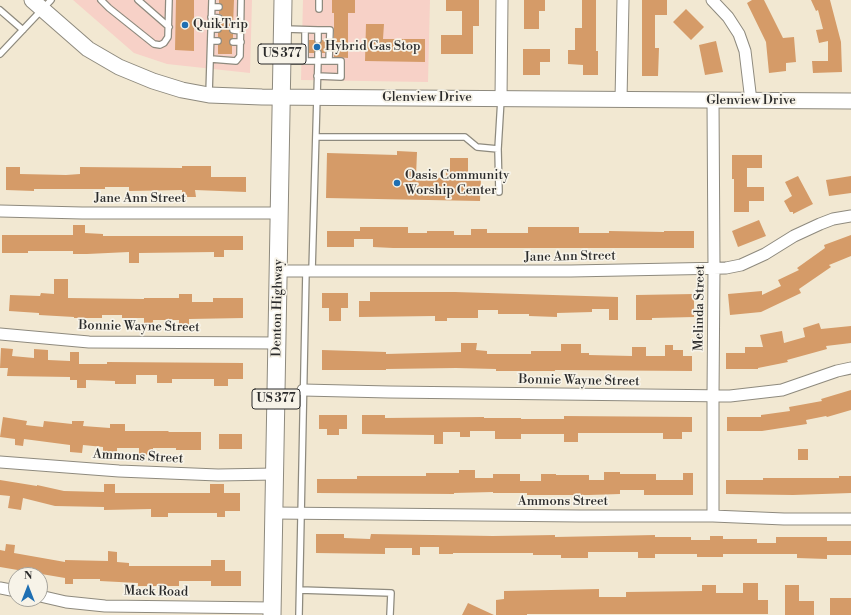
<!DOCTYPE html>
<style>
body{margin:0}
#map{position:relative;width:851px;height:615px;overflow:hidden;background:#f2e8d2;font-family:"Libre Bodoni",serif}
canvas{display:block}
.north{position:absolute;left:8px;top:567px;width:40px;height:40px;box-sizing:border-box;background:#f7f3e8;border:1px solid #a5a39c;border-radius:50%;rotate:0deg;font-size:11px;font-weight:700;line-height:16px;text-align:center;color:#2b2b2b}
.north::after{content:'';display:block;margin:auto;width:14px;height:18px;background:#1f6fb2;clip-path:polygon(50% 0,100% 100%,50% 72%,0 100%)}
</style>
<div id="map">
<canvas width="851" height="615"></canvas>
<div class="north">N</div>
</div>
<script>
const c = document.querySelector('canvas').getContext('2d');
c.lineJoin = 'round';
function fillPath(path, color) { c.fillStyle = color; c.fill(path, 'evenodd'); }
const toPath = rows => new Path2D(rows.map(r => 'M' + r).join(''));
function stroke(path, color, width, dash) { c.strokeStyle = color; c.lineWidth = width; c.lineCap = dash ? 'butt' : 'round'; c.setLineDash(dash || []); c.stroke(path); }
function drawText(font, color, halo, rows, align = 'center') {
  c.font = font + ' "Libre Bodoni",serif'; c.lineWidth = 3.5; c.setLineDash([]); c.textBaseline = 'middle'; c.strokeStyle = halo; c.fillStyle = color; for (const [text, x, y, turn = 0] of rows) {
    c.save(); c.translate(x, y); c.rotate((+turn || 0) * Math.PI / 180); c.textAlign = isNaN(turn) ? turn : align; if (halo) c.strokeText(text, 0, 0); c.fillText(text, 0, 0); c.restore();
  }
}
fillPath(toPath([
 [73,0,252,0,250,73,167,64,134,53],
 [303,0,430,0,428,82,301,80]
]), '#f7d1c7');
fillPath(toPath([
 [176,0,194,0,194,51,175,50],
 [219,0,234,0,233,26,230,27,229,30,230,33,233,34,233,38,229,42,230,44,232,46,232,54,218,54,218,45,220,44,222,41,221,39,218,37,218,33,222,29,221,27,219,25,219,22,222,21,223,18,222,15,219,14,219,11,221,10,223,7,222,5,219,3],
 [332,0,355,0,355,13,348,13,348,58,334,57,334,13,332,13],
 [446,0,479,0,479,26,473,26,473,54,441,54,441,35,462,35,462,11,446,11],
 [524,0,545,0,545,11,539,11,539,29,524,29],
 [582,0,596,0,596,51,598,51,598,75,583,75,583,65,568,64,568,50,575,50,575,28,582,28],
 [642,0,667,0,667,15,655,15,655,48,659,48,658,76,642,76],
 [752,0,764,0,783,38,794,37,796,62,786,63,786,71,769,73,766,42,747,3],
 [811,0,830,0,841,42,842,72,813,73,812,61,828,61,828,41,819,43,816,30,823,29,818,10,816,11],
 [686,9,704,27,691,40,673,22],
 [366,24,384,24,383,39,425,39,425,62,365,61],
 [309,40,314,40,318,44,320,43,322,40,325,40,325,53,322,53,321,51,318,49,315,51,314,53,309,53],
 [716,41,723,72,705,75,699,45],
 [523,49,550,49,550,62,540,62,540,75,523,75],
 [397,151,417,152,416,177,446,178,446,168,450,168,450,158,468,158,468,179,481,179,480,201,326,198,327,153,397,155],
 [732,155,762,155,762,168,747,168,747,187,764,187,764,201,749,201,749,212,734,212,734,179,732,179],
 [182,166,211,166,211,177,246,177,246,192,195,190,196,197,182,197,182,190,129,191,129,187,105,187,105,189,34,189,34,191,6,190,6,167,20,167,20,174,66,175,80,174,80,167,182,168],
 [798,176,813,204,793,214,793,212,790,212,784,201,792,196,785,182],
 [851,176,851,193,829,196,826,180],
 [759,220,766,236,738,247,732,231],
 [73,225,85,225,85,233,103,234,103,236,243,236,243,250,224,250,224,257,214,257,214,252,139,253,139,263,129,263,129,252,87,254,73,254,73,251,28,251,28,253,2,253,2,235,73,235],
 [360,227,408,227,408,233,427,233,427,231,454,231,454,235,471,235,471,229,487,229,487,233,528,233,528,227,579,227,579,233,609,233,609,231,664,232,664,231,694,231,694,248,393,248,373,247,373,239,354,239,354,247,327,247,327,231,360,231],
 [851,235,851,256,829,265,831,267,799,289,801,293,761,312,730,315,728,294,762,291,762,295,781,286,778,280,799,270,797,268,825,248,824,245],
 [54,279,68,279,68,298,144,299,144,298,179,298,179,294,192,294,192,302,213,302,213,298,243,298,243,318,189,319,189,327,179,327,179,320,153,320,153,327,144,327,144,318,122,318,122,315,102,315,102,318,74,318,74,317,39,315,39,313,9,311,10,295,40,296,41,293,54,294],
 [370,292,455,292,618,297,618,320,609,320,609,309,592,309,592,312,557,313,557,317,529,316,529,314,498,314,498,310,478,310,478,318,447,318,447,321,435,321,435,316,359,317,359,301,370,301],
 [322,293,348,293,348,308,341,308,341,321,329,321,329,308,322,308],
 [694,294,694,317,652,318,652,320,636,320,636,295],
 [819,323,821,329,851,326,851,343,826,346,827,349,787,360,788,362,758,368,758,369,726,369,726,353,745,353,745,347,763,347,760,335,782,331,784,343,805,337,803,328],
 [461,343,477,343,476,350,487,351,487,354,531,354,531,351,561,351,561,344,581,344,581,353,589,353,589,355,632,356,632,347,646,347,646,356,665,356,665,345,673,345,673,350,683,350,683,356,692,356,692,371,555,370,555,371,496,371,496,369,456,368,386,369,386,370,322,370,322,350,386,352,386,354,461,352],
 [1,348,13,349,12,356,34,358,34,349,48,350,48,360,70,361,70,352,79,352,79,364,107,364,107,362,243,363,243,379,228,379,228,386,214,386,214,379,172,379,172,383,157,383,157,375,136,375,136,384,115,384,115,381,86,380,86,388,77,388,77,380,70,380,70,377,7,376,8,368,0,368],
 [851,390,851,410,827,417,826,416,806,420,807,424,762,431,727,431,727,417,761,417,761,415,790,411,789,407,822,401,821,399],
 [319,415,347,415,347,429,339,429,339,435,327,435,327,429,319,429],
 [362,415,385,415,385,418,484,417,484,418,521,418,521,419,564,419,564,416,692,417,692,432,682,432,682,439,663,439,663,433,578,433,578,442,564,442,564,434,521,434,521,439,495,439,495,431,470,431,470,437,460,437,460,432,443,432,443,444,434,444,434,435,362,434],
 [3,417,27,421,26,425,43,427,44,421,72,424,72,421,84,421,83,426,110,428,110,424,125,424,125,431,169,431,168,432,201,432,201,450,176,450,176,448,153,448,153,455,139,454,139,448,117,448,117,457,103,457,103,447,83,445,82,453,70,452,70,445,24,439,23,446,15,445,15,439,0,437],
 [219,434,242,434,242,449,219,449],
 [798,449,808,449,808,460,798,460],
 [459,470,475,470,475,478,493,478,493,474,520,474,520,481,541,481,541,474,556,474,556,475,589,475,589,480,604,480,604,472,620,472,620,474,656,474,656,480,683,480,683,473,693,473,693,495,644,495,644,490,620,490,620,494,589,495,527,495,527,493,493,493,493,492,454,493,454,494,317,493,317,479,357,479,357,476,426,476,426,473,459,473],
 [839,476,851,476,851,493,793,495,726,494,726,480,763,480,763,478,839,478],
 [0,480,37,486,37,485,64,491,104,492,104,484,115,484,115,493,210,493,210,484,224,484,224,493,240,493,240,511,225,511,225,517,217,517,217,513,168,513,168,517,151,517,151,509,104,510,104,507,55,506,23,498,21,510,8,508,10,496,0,495],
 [316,534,344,534,344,538,370,539,371,534,493,536,555,535,555,537,655,535,655,537,691,537,691,540,710,540,710,536,723,536,723,539,757,539,757,543,776,543,776,537,827,537,827,541,851,541,851,555,827,555,827,559,797,558,797,554,723,554,723,557,697,557,697,554,655,554,655,558,638,558,638,552,588,552,588,558,561,558,561,555,533,555,533,553,453,553,453,554,439,554,439,547,420,547,420,555,412,555,412,548,385,548,385,554,316,553],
 [6,544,15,545,14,553,65,562,65,560,108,561,108,551,117,552,117,562,129,563,129,566,211,566,211,560,225,560,225,571,241,571,241,586,211,586,211,581,179,581,179,586,138,586,138,583,100,581,100,579,73,579,73,584,65,584,65,578,0,567,0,550,5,551],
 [743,583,758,583,758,600,768,600,768,614,527,614,527,615,496,615,496,600,504,599,504,591,599,589,599,597,626,597,626,592,702,591,702,585,716,585,716,593,743,593],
 [785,585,799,585,799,601,814,601,814,615,785,615],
 [830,598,851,598,851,615,830,615],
 [468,603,494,615,462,615]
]), '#d59b68');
const service = toPath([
 [101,0,109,8,154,44,160,45,164,43,168,37,169,0],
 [138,0,169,27],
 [212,7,219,7],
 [319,9,319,0],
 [0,10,23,30],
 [211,17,219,18],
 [211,29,218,29],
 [285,29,318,30,318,40],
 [233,30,241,31],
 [318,30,330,30,329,61,318,61,318,53],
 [211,41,218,41],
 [233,42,241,42],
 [0,54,51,0],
 [211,59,236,61,240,56,241,0],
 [284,61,318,61,312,271],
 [305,61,305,30],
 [317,76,341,77,341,61,329,61],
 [209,94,212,0],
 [316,137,465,137,477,147,498,149],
 [499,192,498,149,501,99],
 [300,590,391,593,390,615],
 [299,615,306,271]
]);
const minor = toPath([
 [712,0,728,17,739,34,745,51,751,101],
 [501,99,502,0],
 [621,100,623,0],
 [713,100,714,268,713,396,713,516],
 [0,211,82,213,280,213],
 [279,271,571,271,726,268,741,265,765,254,794,236,820,224,833,219,851,216],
 [0,334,89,342,277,343],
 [303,390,389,392,730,396,782,390,837,371,851,368],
 [0,462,119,471,218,475,275,474],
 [274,513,580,516,713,516,784,519,851,519],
 [0,588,16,591],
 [40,596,66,602,105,606,272,608]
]);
const secondary = toPath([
 [32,0,88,49,119,67,153,81,182,90,209,95,262,97,851,101]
]);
const primary = toPath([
 [272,615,283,0]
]);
stroke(service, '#8e8a7e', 8);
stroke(minor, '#8e8a7e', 13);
stroke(secondary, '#8e8a7e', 17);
stroke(primary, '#8e8a7e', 19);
stroke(service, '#fff', 5.5);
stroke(minor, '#fff', 11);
stroke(secondary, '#fff', 15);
stroke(primary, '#fff', 17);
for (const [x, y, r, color] of [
 [185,25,4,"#1f6fb2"],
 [317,47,4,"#1f6fb2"],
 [397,183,4,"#1f6fb2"]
]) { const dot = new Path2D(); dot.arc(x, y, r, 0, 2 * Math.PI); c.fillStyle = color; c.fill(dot); stroke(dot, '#f7f3e8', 1.5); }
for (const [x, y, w] of [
 [282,54,48],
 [276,399,48]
]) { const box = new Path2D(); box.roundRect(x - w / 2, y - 10, w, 20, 3); c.fillStyle = '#f7f3e8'; c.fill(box); stroke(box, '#2b2b2b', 1); }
drawText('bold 12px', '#2b2b2b', null, [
 ["US 377",282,54],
 ["US 377",276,399]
]);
drawText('13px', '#2b2b2b', '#f7f3e8', [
 ["QuikTrip",193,25],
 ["Hybrid Gas Stop",325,47],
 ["Oasis Community",405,176],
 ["Worship Center",405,191]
], 'left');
drawText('13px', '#2b2b2b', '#f7f3e8', [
 ["Glenview Drive",427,98],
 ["Glenview Drive",751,101],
 ["Jane Ann Street",140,199],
 ["Jane Ann Street",570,257,-1],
 ["Denton Highway",278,308,-89],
 ["Melinda Street",700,308,-89],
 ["Bonnie Wayne Street",139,327,1],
 ["Bonnie Wayne Street",579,381,1],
 ["Ammons Street",138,457,3],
 ["Ammons Street",563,502],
 ["Mack Road",156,592,1]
]);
</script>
